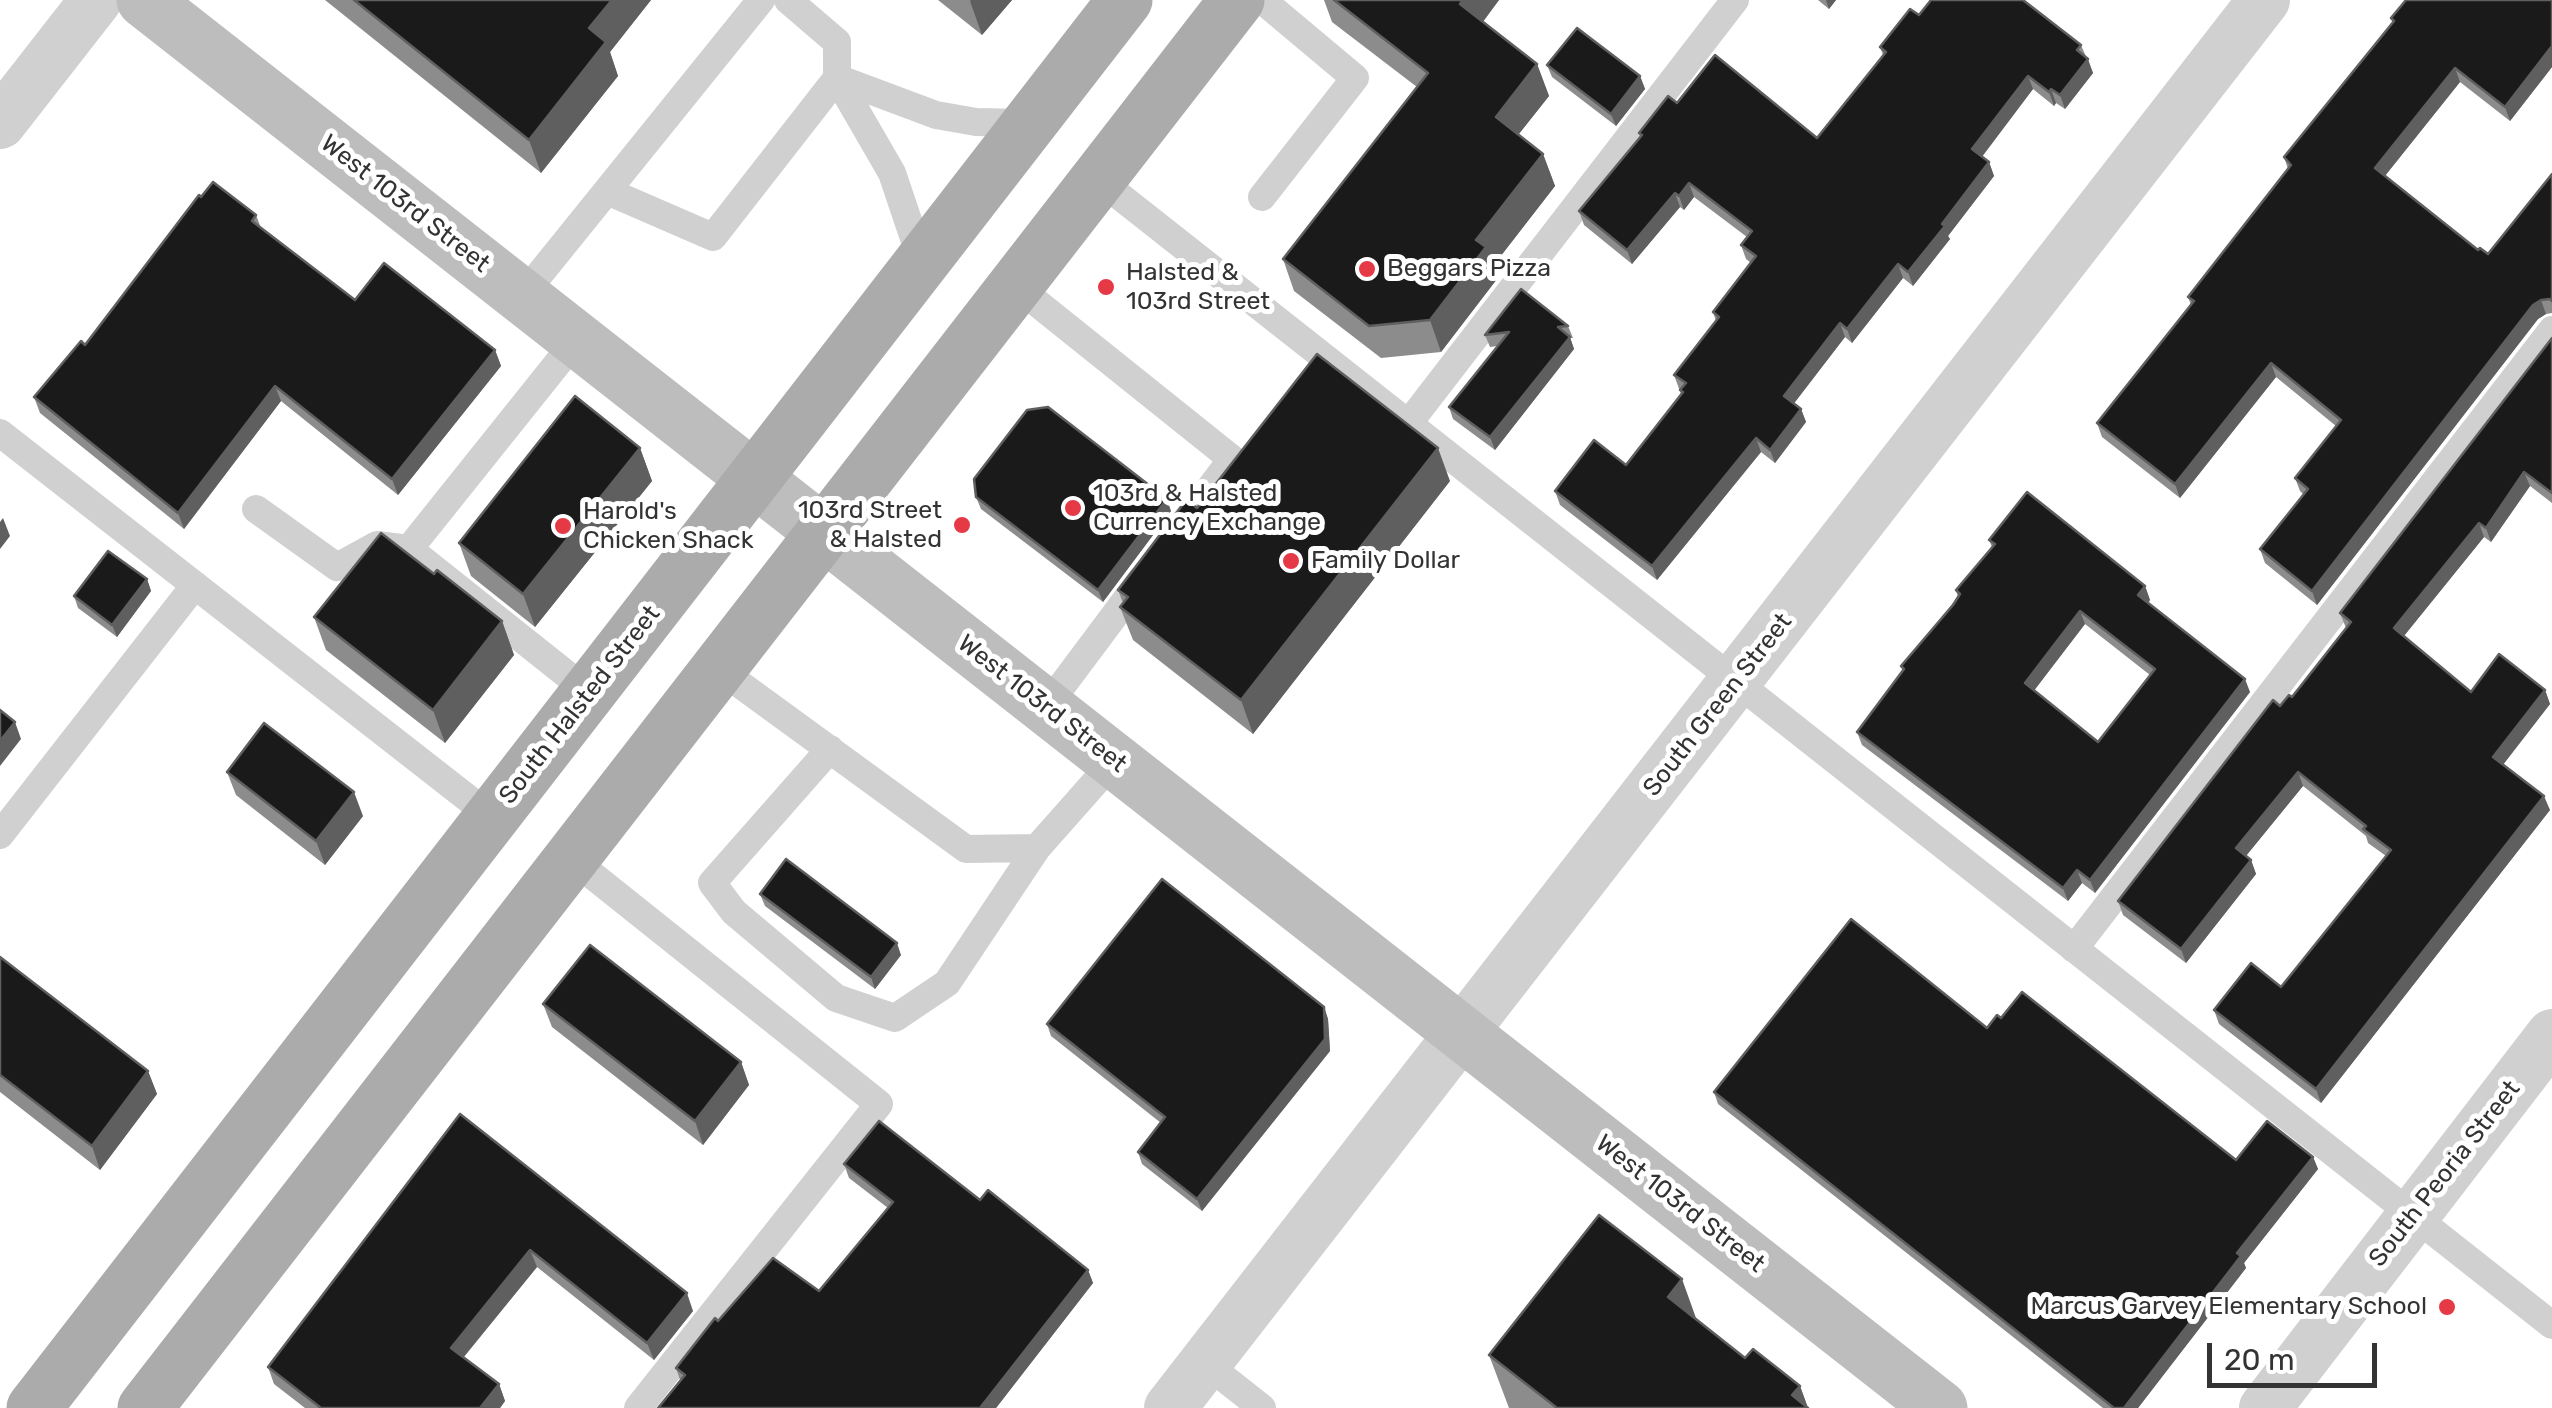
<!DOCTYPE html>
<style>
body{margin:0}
#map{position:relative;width:2552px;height:1408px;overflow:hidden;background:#fff;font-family:Rubik,sans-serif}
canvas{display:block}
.scale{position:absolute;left:2207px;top:1343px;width:170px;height:45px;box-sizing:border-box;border:5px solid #333;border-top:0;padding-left:12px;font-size:30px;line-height:35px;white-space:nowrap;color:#333;-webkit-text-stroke:8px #fff;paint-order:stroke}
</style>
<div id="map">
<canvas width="2552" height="1408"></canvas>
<div class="scale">20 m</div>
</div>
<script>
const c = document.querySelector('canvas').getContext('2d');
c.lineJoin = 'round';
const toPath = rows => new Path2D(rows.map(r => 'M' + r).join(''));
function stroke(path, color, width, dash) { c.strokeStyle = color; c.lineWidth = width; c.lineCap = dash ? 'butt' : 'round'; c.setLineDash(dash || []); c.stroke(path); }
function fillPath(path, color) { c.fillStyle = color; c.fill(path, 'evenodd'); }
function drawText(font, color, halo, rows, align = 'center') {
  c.font = font + ' Rubik,sans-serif'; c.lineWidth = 10; c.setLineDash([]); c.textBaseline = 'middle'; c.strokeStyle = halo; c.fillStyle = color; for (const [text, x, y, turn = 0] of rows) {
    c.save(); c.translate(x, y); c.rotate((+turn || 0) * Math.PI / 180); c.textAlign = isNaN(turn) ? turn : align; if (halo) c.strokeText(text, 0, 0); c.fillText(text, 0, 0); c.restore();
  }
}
stroke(toPath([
 [788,0,837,42,837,78,892,173,922,262],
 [837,78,936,115,976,122,1031,123],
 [1098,179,2552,1325],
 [607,191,713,237,837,78],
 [1262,197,1355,78,1262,0],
 [1016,286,1232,459,1176,534],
 [522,296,761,0],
 [1408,424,1735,0],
 [0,433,493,818],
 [256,509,337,567,377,545,409,549,577,339],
 [409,549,590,693],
 [719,669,966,849,1037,848,1114,761],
 [1046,707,1141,580],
 [830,749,712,883,734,912,836,998,895,1018,947,983,1037,848],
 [0,835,195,585],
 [572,859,879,1104,638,1408],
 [2074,949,2552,330],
 [1205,1363,1262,1408]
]), '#d0d0d0', 28);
stroke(toPath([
 [0,123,96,0],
 [1170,1408,2264,0],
 [2265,1408,2552,1035]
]), '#d0d0d0', 52);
stroke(toPath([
 [144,0,1940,1408]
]), '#bdbdbd', 55);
stroke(toPath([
 [34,1408,1125,0],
 [145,1408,1237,0]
]), '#ababab', 55);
fillPath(toPath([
 [325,0,651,0,610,52,618,76,541,173],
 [938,0,1012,0,982,35],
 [1324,0,1499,0,1483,22,1537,64,1549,96,1518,135,1543,154,1555,186,1493,266,1497,279,1441,352,1381,358,1294,291,1283,259,1417,87,1332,22],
 [1818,0,1836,0,1829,9],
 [2552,0,2552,67,2510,121,2460,82,2385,176,2478,250,2488,254,2552,174,2552,313,2546,314,2538,319,2317,605,2265,563,2260,549,2304,495,2300,491,2295,478,2336,426,2276,377,2180,498,2102,437,2097,423,2191,305,2188,297,2288,169,2284,157,2393,23,2391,18],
 [1919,15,2081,45,2093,73,2065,109,2056,103,2054,106,2033,89,1982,157,1989,162,1994,176,1948,236,1950,239,1913,286,1903,278,1852,343,1845,337,1794,403,1801,409,1806,422,1775,463,1761,452,1657,580,1560,505,1555,491,1626,465,1681,394,1674,375,1716,321,1713,312,1751,263,1746,259,1741,245,1747,237,1694,197,1684,210,1680,207,1632,264,1584,225,1579,211,1640,137,1639,133,1677,103,1817,138,1883,55,1880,47],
 [1547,65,1640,76,1645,89,1616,126,1552,77],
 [201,197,256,215,261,228,355,300,495,350,501,366,398,495,281,401,184,529,40,413,34,397,85,345],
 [1568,326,1573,338,1570,338,1574,349,1495,450,1453,419,1449,407,1498,346,1490,347,1485,335],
 [2552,338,2552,503,2530,486,2491,542,2484,537,2404,636,2471,692,2545,690,2550,704,2503,765,2550,810,2321,1103,2219,1024,2214,1010,2281,987,2386,856,2368,843,2366,836,2303,786,2246,856,2251,860,2256,874,2186,963,2123,915,2118,901,2280,706,2292,697,2346,628,2340,613],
 [640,448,652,481,535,627,471,576,459,543],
 [1450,481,1253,734,1133,640,1120,607,1123,603,1118,590,1197,508],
 [976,497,1171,511,1103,602,981,509],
 [1989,540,2145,586,2150,600,2148,603,2250,692,2095,893,2082,883,2068,901,1862,745,1857,732,1903,670,1901,666,1958,597,1956,590,1992,547],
 [2085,624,2150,675,2098,742,2034,690],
 [434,574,502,621,514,655,445,743,326,650,314,617],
 [147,579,151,591,117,637,78,608,74,596],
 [227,772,363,816,325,865,236,795],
 [760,894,901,955,875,989,765,906],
 [0,957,148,1071,157,1094,100,1170,0,1092],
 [543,1004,741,1062,749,1085,703,1145,552,1027],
 [1324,1007,1328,1019,1330,1051,1202,1211,1142,1164,1138,1152,1161,1123,1051,1036,1047,1024],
 [1987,1028,2236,1160,2313,1157,2318,1169,2244,1263,2246,1268,2138,1408,2103,1408,1718,1104,1714,1092],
 [460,1114,693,1311,654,1360,537,1267,464,1357,499,1384,505,1401,500,1408,305,1408,274,1384,268,1367],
 [844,1164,980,1200,1088,1270,1093,1283,996,1408,658,1408,680,1380,676,1368,718,1321,819,1291,888,1208,849,1178],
 [1697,1320,1745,1358,1800,1386,1808,1408,1509,1408,1489,1355]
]), '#8c8c8c');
fillPath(toPath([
 [612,0,651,0,610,52,618,76,541,173,529,140,589,28],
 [971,0,1012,0,982,35,970,1],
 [1463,0,1499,0,1472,36,1460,4],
 [1826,0,1836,0,1829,9],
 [2552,46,2552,67,2510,121,2505,107],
 [2088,59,2093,73,2065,109,2060,95],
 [1537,64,1549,96,1507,149,1496,117],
 [2455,68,2460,82,2380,182,2375,168],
 [1640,76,1645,89,1616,126,1611,114],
 [2028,76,2033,89,1977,163,1972,149],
 [2051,89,2056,103,2054,106,2049,92],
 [1543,154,1555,186,1493,266,1497,279,1441,352,1430,320,1476,240],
 [1989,162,1994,176,1948,236,1950,239,1913,286,1908,272,1942,224],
 [1689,183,1694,197,1684,210,1679,196],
 [1675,193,1680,207,1632,264,1627,250],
 [1898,264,1903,278,1852,343,1847,329],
 [2541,300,2546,314,2538,319,2317,605,2312,591,2533,305],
 [1840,323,1845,337,1789,410,1784,396],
 [1570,337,1574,349,1495,450,1490,437],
 [495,350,501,366,398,495,392,479],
 [2271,363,2276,377,2180,498,2175,484],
 [275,386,281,401,184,529,178,513],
 [1801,409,1806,422,1775,463,1770,450],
 [1756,438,1761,452,1657,580,1652,566],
 [640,448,652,481,535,627,523,594],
 [1438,448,1450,481,1253,734,1241,700],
 [2524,472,2530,486,2491,542,2486,528],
 [1167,499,1171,511,1103,602,1098,590],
 [3,518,10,536,0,549,0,522],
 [2479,523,2484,537,2399,642,2394,628],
 [147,579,151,591,117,637,112,625],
 [2145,586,2150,600,2143,609,2138,595],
 [2080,611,2085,624,2030,696,2025,683],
 [502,621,514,655,445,743,433,710],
 [2245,679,2250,692,2095,893,2090,880],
 [2545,690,2550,704,2498,771,2493,757],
 [15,722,21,739,0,766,0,741],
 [2298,772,2303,786,2241,862,2236,848],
 [354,792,363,816,325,865,316,841],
 [2544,796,2550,810,2321,1103,2316,1089],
 [2251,860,2256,874,2186,963,2181,949],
 [2077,870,2082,883,2068,901,2063,888],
 [897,943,901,955,875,989,871,977],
 [1324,1007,1328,1019,1330,1051,1202,1211,1197,1199],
 [741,1062,749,1085,703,1145,695,1121],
 [148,1071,157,1094,100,1170,92,1146],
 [2313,1157,2318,1169,2244,1263,2246,1268,2138,1408,2124,1408,2237,1253],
 [530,1250,537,1267,457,1365,451,1348],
 [1088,1270,1093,1283,996,1408,980,1408],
 [1682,1279,1701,1332,1668,1297],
 [687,1293,693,1311,654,1360,647,1343],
 [499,1384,505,1401,500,1408,480,1408],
 [1800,1386,1808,1408,1792,1395]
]), '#5f5f5f');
const building = toPath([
 [354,0,612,0,589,28,606,42,529,140,354,0],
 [1334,0,1463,0,1460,4,1537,64,1496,117,1543,154,1476,240,1486,247,1430,320,1369,326,1283,259,1428,73,1334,0],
 [1931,0,2023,0,2081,45,2077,50,2088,59,2060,95,2051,89,2049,92,2028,76,1972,149,1989,162,1942,224,1945,226,1908,272,1898,264,1847,329,1840,323,1784,396,1801,409,1770,450,1756,438,1652,566,1555,491,1594,440,1626,465,1683,392,1680,390,1686,383,1674,375,1719,317,1713,312,1756,256,1741,245,1752,231,1689,183,1679,196,1675,193,1627,250,1579,211,1642,135,1639,133,1668,96,1677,103,1715,55,1817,138,1886,52,1880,47,1910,9,1919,15,1931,0],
 [2406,0,2552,0,2552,46,2505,107,2455,68,2375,168,2478,250,2480,248,2488,254,2552,174,2552,301,2550,299,2541,300,2533,305,2312,591,2260,549,2308,489,2295,478,2341,420,2271,363,2175,484,2097,423,2194,301,2188,297,2291,165,2284,157,2394,21,2391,18,2406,0],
 [1577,28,1640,76,1611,114,1547,65,1577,28],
 [213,182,256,215,252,221,355,300,384,263,495,350,392,479,275,386,178,513,34,397,81,341,85,345,199,195,201,197,213,182],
 [1521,289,1568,326,1558,327,1570,337,1490,437,1449,407,1509,332,1485,335,1521,289],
 [2552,338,2552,493,2524,472,2486,528,2479,523,2394,628,2471,692,2499,654,2545,690,2493,757,2544,796,2316,1089,2214,1010,2251,963,2281,987,2391,850,2363,829,2366,826,2298,772,2236,848,2251,860,2181,949,2118,901,2273,700,2280,706,2289,695,2292,697,2351,622,2340,613,2552,338],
 [1317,354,1438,448,1241,700,1120,607,1128,597,1118,590,1187,499,1197,508,1317,354],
 [575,396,640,448,523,594,459,543,575,396],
 [1048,407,1167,499,1098,590,976,497,974,479,1027,410,1048,407],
 [2027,492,2145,586,2138,595,2245,679,2090,880,2077,870,2063,888,1857,732,1904,669,1901,666,1953,605,1960,594,1956,590,1995,544,1989,540,2027,492],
 [2080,611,2155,669,2098,742,2025,683,2080,611],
 [381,533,434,574,437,570,502,621,433,710,314,617,381,533],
 [108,551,147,579,112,625,74,596,108,551],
 [0,710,15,722,0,741,0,710],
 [264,723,354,792,316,841,227,772,264,723],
 [786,859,897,943,871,977,760,894,786,859],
 [1162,879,1324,1007,1325,1039,1197,1199,1138,1152,1165,1117,1047,1024,1162,879],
 [1851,919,1987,1028,1997,1015,2001,1018,2022,992,2236,1160,2267,1121,2313,1157,2237,1253,2241,1256,2124,1408,2114,1408,1714,1092,1851,919],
 [590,945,741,1062,695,1121,543,1004,590,945],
 [0,957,148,1071,92,1146,0,1075,0,957],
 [460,1114,687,1293,647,1343,530,1250,451,1348,499,1384,480,1408,321,1408,268,1367,460,1114],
 [879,1121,980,1200,988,1190,1088,1270,980,1408,658,1408,685,1375,676,1368,715,1318,718,1321,773,1258,819,1291,893,1202,844,1164,879,1121],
 [1599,1215,1682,1279,1668,1297,1745,1358,1753,1349,1800,1386,1792,1395,1808,1408,1557,1408,1489,1355,1599,1215]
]);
fillPath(building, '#1a1a1a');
stroke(building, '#5f5f5f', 2.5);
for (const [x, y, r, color] of [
 [1367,269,10,"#e63946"],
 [1106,287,10,"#e63946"],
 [1073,508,10,"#e63946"],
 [962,525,10,"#e63946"],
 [563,526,10,"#e63946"],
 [1291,561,10,"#e63946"],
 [2447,1307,10,"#e63946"]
]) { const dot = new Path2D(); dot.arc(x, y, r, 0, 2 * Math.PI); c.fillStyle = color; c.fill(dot); stroke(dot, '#fff', 4); }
drawText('25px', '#333', '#fff', [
 ["West 103rd Street",405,204,38],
 ["West 103rd Street",1042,704,38],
 ["South Halsted Street",580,705,-52],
 ["South Green Street",1718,705,-52],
 ["South Peoria Street",2445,1174,-52],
 ["West 103rd Street",1680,1204,38]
]);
drawText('25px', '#333', '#fff', [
 ["Beggars Pizza",1387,269],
 ["Halsted &",1126,273],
 ["103rd Street",1126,302],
 ["103rd & Halsted",1093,494],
 ["Currency Exchange",1093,523],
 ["103rd Street",942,511,"right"],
 ["& Halsted",942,540,"right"],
 ["Harold's",583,512],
 ["Chicken Shack",583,541],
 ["Family Dollar",1311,561],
 ["Marcus Garvey Elementary School",2427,1307,"right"]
], 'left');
</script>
